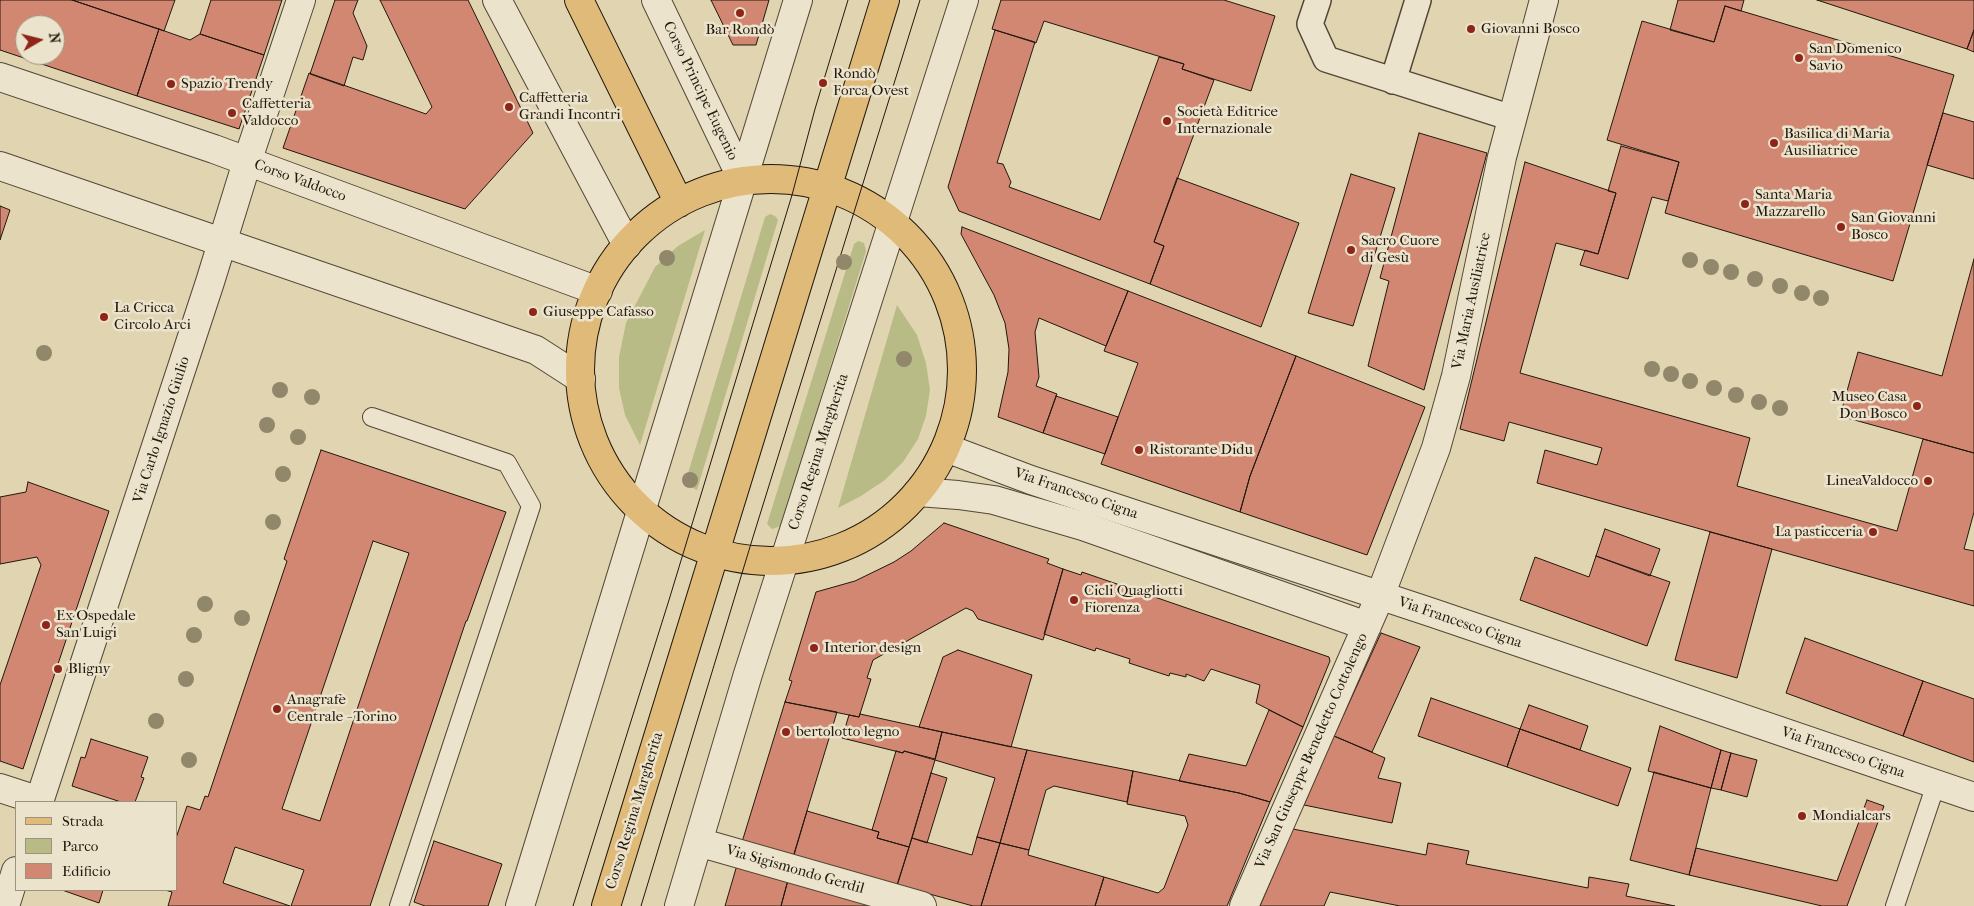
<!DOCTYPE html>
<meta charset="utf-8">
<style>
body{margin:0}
#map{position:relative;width:1974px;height:906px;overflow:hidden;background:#e1d4b1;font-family:"IM FELL French Canon",serif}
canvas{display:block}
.legend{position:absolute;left:15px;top:801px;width:162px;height:90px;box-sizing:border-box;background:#ece3cc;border:1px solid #9b9280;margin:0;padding:6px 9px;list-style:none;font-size:15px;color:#22180d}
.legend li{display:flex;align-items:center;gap:10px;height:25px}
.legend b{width:25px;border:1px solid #9b9280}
.north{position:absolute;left:15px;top:15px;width:50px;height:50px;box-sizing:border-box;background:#ece3cc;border:1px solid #9b9280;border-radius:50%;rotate:82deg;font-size:14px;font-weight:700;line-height:20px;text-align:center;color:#22180d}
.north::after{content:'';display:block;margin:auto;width:18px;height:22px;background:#8f2418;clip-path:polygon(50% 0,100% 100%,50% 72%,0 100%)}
</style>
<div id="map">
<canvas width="1974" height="906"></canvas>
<ul class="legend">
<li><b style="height:6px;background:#e0ba78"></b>Strada</li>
<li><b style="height:14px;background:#b9bb87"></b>Parco</li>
<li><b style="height:14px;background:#d28773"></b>Edificio</li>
</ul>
<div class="north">N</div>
</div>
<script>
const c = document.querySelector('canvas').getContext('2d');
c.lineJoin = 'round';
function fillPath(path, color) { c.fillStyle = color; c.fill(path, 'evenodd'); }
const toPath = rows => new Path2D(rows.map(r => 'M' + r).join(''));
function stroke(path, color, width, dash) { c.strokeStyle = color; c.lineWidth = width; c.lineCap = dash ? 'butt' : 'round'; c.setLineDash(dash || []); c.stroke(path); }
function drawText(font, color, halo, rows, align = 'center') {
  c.font = font + ' "IM FELL French Canon",serif'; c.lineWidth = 5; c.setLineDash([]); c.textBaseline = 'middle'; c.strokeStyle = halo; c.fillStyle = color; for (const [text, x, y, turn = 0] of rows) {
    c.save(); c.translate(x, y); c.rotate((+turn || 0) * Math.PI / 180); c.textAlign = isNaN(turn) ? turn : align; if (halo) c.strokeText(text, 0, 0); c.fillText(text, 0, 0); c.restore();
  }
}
fillPath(toPath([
 [770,214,775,216,778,220,697,490,689,486,686,480,765,217],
 [705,230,640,445,625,415,619,388,619,357,626,323,655,267,678,246],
 [858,241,864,243,866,251,781,526,772,529,767,524,854,244],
 [897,305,917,335,926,363,930,390,926,416,918,439,903,462,885,480,861,496,838,508]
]), '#b9bb87');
const building = toPath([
 [0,0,72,0,159,29,137,96,0,50,0,0],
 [25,25,55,25,55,55,25,55,25,25],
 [72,0,175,0,164,31,72,0],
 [211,0,282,0,264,55,200,34,211,0],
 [335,0,358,0,353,13,367,46,363,60,353,57,344,86,310,74,335,0],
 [380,0,468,0,533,133,465,209,283,148,309,73,426,114,432,107,380,0],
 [711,0,769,0,756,45,733,45,711,0],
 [1001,0,1224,0,1275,16,1251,91,1182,69,1184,64,1044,21,1036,43,992,29,1001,0],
 [1678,0,1744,0,1741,11,1725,6,1714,42,1670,30,1678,0],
 [1817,0,1974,0,1974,30,1967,49,1817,0],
 [1725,6,1954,75,1893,281,1665,213,1679,162,1607,140,1642,21,1714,42,1725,6],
 [159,29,190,40,200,34,264,55,239,129,137,96,159,29],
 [995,30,1035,42,997,163,1003,164,1011,182,1009,187,1100,220,1159,57,1184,64,1182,69,1214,80,1154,242,1164,246,1150,284,959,211,948,187,995,30],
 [1974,30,1974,52,1967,49,1974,30],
 [1943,113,1974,122,1974,179,1927,165,1943,113],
 [1419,133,1487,153,1424,390,1368,366,1389,281,1380,278,1419,133],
 [1621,146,1679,162,1668,201,1652,197,1628,279,1580,265,1585,250,1598,254,1616,193,1608,191,1621,146],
 [1525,162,1616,193,1598,254,1556,243,1520,373,1750,438,1737,486,1897,531,1923,439,1974,453,1974,512,1964,549,1974,551,1974,606,1537,483,1545,450,1597,465,1602,448,1509,422,1504,441,1460,429,1525,162],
 [1351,174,1395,188,1353,326,1308,313,1351,174],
 [1177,178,1299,223,1261,327,1150,284,1164,246,1154,242,1177,178],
 [0,206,10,210,0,240,0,206],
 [962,227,1128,291,1106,346,1039,318,1035,332,1039,377,1036,386,1057,394,1043,433,998,417,1008,372,1009,349,1005,323,994,295,961,234,962,227],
 [1974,259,1974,453,1840,416,1858,352,1942,376,1974,259],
 [1128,291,1296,356,1250,476,1240,512,1101,464,1138,363,1104,351,1128,291],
 [1296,356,1425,407,1367,555,1240,512,1250,476,1296,356],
 [1056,396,1118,417,1105,454,1043,433,1056,396],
 [321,450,506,512,467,621,466,621,370,906,291,906,304,870,235,847,223,883,290,906,168,906,172,892,165,890,176,890,176,838,187,806,200,810,205,796,208,797,287,561,284,559,321,450],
 [373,541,409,553,320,821,282,809,373,541],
 [28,482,109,511,23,769,0,761,0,685,41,565,37,557,0,564,0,497,26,492,28,482],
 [944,523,1049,559,1047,563,1063,569,1043,640,978,619,973,611,966,608,873,660,867,678,871,679,859,717,785,702,792,681,789,680,816,592,855,581,894,562,911,551,944,523],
 [1605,529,1660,549,1650,576,1596,556,1605,529],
 [1710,532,1772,549,1737,678,1675,660,1710,532],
 [1596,556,1670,582,1647,646,1520,600,1535,557,1589,577,1596,556],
 [1063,569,1081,575,1082,572,1329,657,1330,661,1303,727,1256,703,1260,685,1211,669,1204,681,1186,674,1186,677,1170,673,1169,676,1129,663,1130,659,1096,648,1095,651,1044,634,1063,569],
 [1381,633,1420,647,1372,752,1334,736,1381,633],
 [1805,638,1923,681,1903,736,1786,693,1805,638],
 [958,650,1032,675,1011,747,919,727,943,657,958,650],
 [1923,681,1974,699,1974,762,1903,736,1923,681],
 [1431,698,1520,729,1507,767,1418,736,1431,698],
 [785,702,837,712,793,857,742,842,785,702],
 [1529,705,1588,726,1580,750,1520,729,1529,705],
 [1269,710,1303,727,1270,802,1239,793,1179,781,1189,754,1246,766,1269,710],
 [860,714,942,732,935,759,904,751,903,753,842,738,849,715,859,717,860,714],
 [1660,726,1721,750,1711,788,1648,771,1660,726],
 [1520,729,1631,768,1618,806,1507,767,1520,729],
 [942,732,1027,750,1000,843,977,837,995,778,935,760,942,732],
 [1334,736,1385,758,1378,778,1401,783,1392,823,1304,805,1334,736],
 [91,739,148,757,141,777,144,778,135,802,121,802,72,786,81,757,85,758,91,739],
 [1027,750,1133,771,1127,802,1054,786,1046,790,1029,850,1000,843,1027,750],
 [1721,750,1731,753,1721,790,1711,788,1721,750],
 [896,751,903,753,904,751,935,760,909,847,877,838,879,832,872,830,896,751],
 [1731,753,1757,760,1747,797,1721,790,1731,753],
 [1133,771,1239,793,1270,802,1227,906,1095,906,1104,877,1158,893,1164,888,1188,825,1185,816,1127,804,1133,771],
 [1654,772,1711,788,1689,875,1630,860,1654,772],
 [931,773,947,778,927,843,912,838,931,773],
 [1867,800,1884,806,1847,906,1822,906,1689,875,1696,848,1837,881,1867,800],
 [807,811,879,832,877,838,909,847,897,886,794,855,807,811],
 [1293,829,1426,855,1428,843,1469,851,1466,864,1588,888,1589,877,1629,884,1626,896,1675,906,1400,906,1330,892,1324,906,1260,906,1293,829],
 [977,837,1000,843,981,906,973,906,897,885,912,838,972,855,977,837],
 [434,841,502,864,488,906,425,906,414,902,434,841],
 [1000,843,1029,850,1028,855,1104,877,1095,906,981,906,1000,843],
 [737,865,788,880,781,906,725,906,737,865],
 [788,880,877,906,781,906,788,880],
 [62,890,103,890,99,903,62,890]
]);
fillPath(building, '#d28773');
stroke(building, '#22180d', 1);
const service = toPath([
 [372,417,507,463,531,506,399,906],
 [1895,906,1936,784]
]);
const pedestrian = toPath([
 [1318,0,1310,24,1326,59,1512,118],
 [1393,81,1418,0]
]);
const minor = toPath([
 [497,0,627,245],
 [656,0,743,181],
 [247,162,301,0],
 [918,492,958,495,994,500,1083,526,1367,626],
 [0,788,40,801],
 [698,842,922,906],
 [520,906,798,0],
 [679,906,748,674,964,0],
 [1244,906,1380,596,1436,448,1456,376,1502,157,1544,0]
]);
const tertiary = toPath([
 [0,77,214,149,598,291],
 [0,166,536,350,581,379],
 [946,448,1031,480,1433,613,1974,797],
 [39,802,210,282,247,162],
 [5,906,16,871]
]);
const primary = toPath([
 [579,0,679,203],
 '580 370a191 191 0 1 1 382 0a191 191 0 1 1-382 0Z',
 [606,906,885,0]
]);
stroke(service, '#524736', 20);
stroke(pedestrian, '#524736', 28);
stroke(minor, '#524736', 30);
stroke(tertiary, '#524736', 30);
stroke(primary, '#22180d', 30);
stroke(service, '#ece3cc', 18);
stroke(pedestrian, '#ece3cc', 25);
stroke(minor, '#ece3cc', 28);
stroke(tertiary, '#ece3cc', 28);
stroke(primary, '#e0ba78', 28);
stroke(toPath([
 [573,906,669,600,792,195,815,109,848,0],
 [641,906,753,537,920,0]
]), '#22180d', 1);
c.fillStyle = '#91886b';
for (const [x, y] of [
 [667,258],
 [1690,260],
 [844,262],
 [1711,267],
 [1731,272],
 [1755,279],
 [1780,286],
 [1802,293],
 [1821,298],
 [44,353],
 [904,359],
 [1652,369],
 [1671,374],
 [1690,381],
 [1714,388],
 [280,390],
 [1736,395],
 [312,397],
 [1759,402],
 [1780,408],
 [267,425],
 [298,437],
 [283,474],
 [690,480],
 [273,522],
 [205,604],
 [242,618],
 [194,635],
 [186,679],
 [156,721],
 [189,760]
]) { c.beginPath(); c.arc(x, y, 8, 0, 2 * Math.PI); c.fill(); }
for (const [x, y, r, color] of [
 [740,13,5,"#8f2418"],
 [1471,29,5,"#8f2418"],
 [1799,58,5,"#8f2418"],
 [823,83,5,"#8f2418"],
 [171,84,5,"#8f2418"],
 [509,107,5,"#8f2418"],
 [232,113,5,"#8f2418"],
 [1167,121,5,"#8f2418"],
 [1774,143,5,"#8f2418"],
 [1745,204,5,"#8f2418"],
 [1841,227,5,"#8f2418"],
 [1351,250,5,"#8f2418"],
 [533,312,5,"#8f2418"],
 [104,317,5,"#8f2418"],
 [1917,406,5,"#8f2418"],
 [1139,450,5,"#8f2418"],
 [1928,481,5,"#8f2418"],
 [1873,532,5,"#8f2418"],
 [1074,600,5,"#8f2418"],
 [46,625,5,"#8f2418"],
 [814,648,5,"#8f2418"],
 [58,669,5,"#8f2418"],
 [277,709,5,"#8f2418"],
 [786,732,5,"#8f2418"],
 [1802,816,5,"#8f2418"]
]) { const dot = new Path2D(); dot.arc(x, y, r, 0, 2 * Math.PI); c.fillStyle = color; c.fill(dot); stroke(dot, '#ece3cc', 2); }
drawText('15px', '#22180d', '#ece3cc', [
 ["Giovanni Bosco",1481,29],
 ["Bar Rondò",740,30,"center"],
 ["San Domenico",1809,49],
 ["Savio",1809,66],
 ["Rondò",833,74],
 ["Forca Ovest",833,91],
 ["Spazio Trendy",181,84],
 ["Caffetteria",519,98],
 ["Grandi Incontri",519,115],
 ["Caffetteria",242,104],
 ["Valdocco",242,121],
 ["Società Editrice",1177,112],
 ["Internazionale",1177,129],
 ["Basilica di Maria",1784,134],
 ["Ausiliatrice",1784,151],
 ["Santa Maria",1755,195],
 ["Mazzarello",1755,212],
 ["San Giovanni",1851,218],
 ["Bosco",1851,235],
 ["Sacro Cuore",1361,241],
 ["di Gesù",1361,258],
 ["La Cricca",114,308],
 ["Circolo Arci",114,325],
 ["Giuseppe Cafasso",543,312],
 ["Museo Casa",1907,397,"right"],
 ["Don Bosco",1907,414,"right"],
 ["Ristorante Didu",1149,450],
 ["LineaValdocco",1918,481,"right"],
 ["La pasticceria",1863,532,"right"],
 ["Cicli Quagliotti",1084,591],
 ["Fiorenza",1084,608],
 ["Ex Ospedale",56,616],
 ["San Luigi",56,633],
 ["Interior design",824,648],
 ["Bligny",68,669],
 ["Anagrafe",287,700],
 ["Centrale - Torino",287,717],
 ["bertolotto legno",796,732],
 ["Mondialcars",1812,816]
], 'left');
drawText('15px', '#22180d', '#ece3cc', [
 ["Corso Principe Eugenio",700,91,64],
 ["Corso Valdocco",300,181,20],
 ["Via Maria Ausiliatrice",1472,301,-78],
 ["Via Carlo Ignazio Giulio",162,430,-72],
 ["Corso Regina Margherita",819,452,-72],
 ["Via Francesco Cigna",1076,494,19],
 ["Via Francesco Cigna",1460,623,19],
 ["Via San Giuseppe Benedetto Cottolengo",1312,751,-66],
 ["Via Francesco Cigna",1843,753,19],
 ["Corso Regina Margherita",635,811,-73],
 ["Via Sigismondo Gerdil",795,870,16]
]);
</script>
